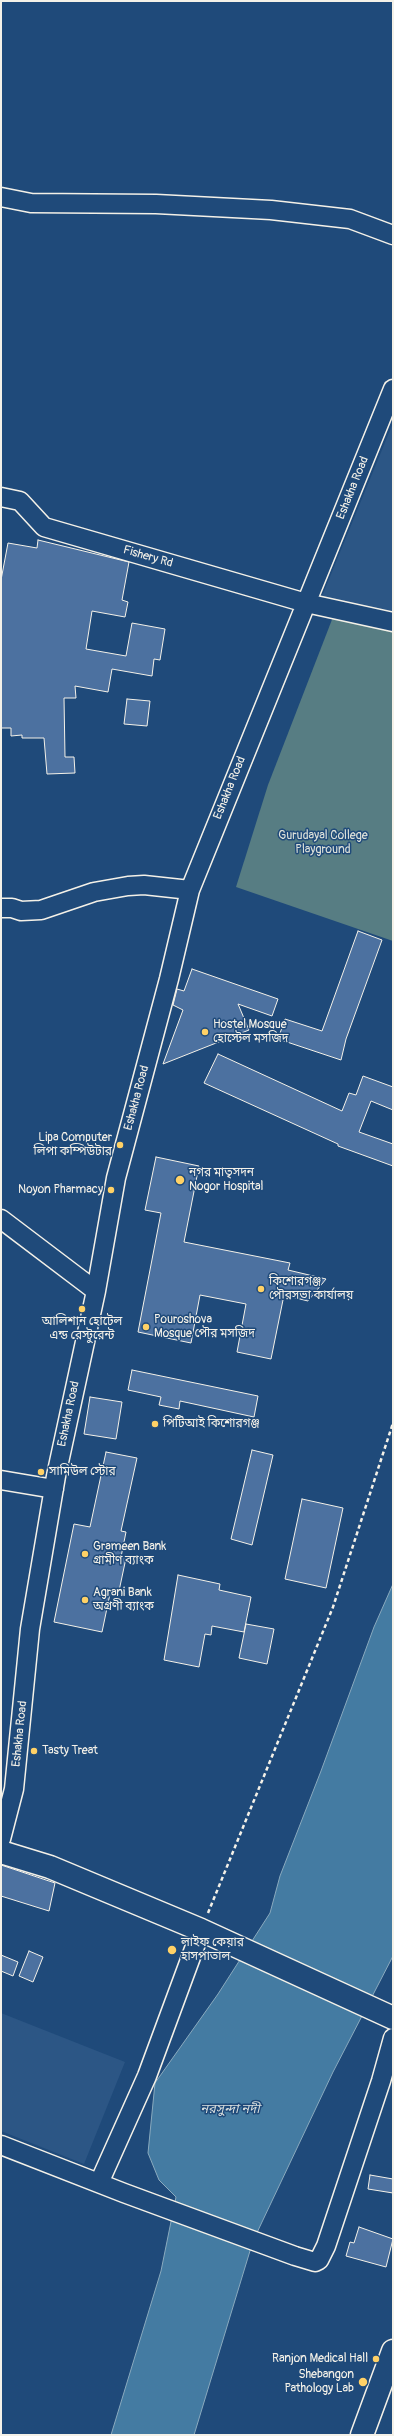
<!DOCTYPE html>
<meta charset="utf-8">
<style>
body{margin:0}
#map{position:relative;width:394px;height:2436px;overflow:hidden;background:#1f4a7a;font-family:Pangolin,sans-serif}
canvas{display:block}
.frame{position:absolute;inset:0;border:2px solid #f4f1e8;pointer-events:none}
</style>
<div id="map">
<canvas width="394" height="2436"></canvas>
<div class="frame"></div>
</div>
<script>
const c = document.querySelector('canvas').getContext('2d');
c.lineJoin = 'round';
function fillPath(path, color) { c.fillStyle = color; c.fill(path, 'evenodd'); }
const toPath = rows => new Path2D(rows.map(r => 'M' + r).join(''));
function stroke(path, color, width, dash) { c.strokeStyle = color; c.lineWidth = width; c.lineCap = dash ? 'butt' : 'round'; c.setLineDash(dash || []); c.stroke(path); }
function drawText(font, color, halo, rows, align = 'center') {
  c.font = font + ' Pangolin,"Noto Sans Bengali",sans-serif'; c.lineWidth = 3; c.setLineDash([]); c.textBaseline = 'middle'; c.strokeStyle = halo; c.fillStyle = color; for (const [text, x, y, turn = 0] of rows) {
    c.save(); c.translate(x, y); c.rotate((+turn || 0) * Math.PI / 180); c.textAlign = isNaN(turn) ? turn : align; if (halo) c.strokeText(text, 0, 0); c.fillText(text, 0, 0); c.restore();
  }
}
fillPath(toPath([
 [393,423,393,621,318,606],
 [1,2013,125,2062,84,2164,1,2131]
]), '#2c5685');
fillPath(toPath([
 [333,617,393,630,393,941,236,887,268,785]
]), '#577d83');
const water = toPath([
 [393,1584,393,1956,333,2072,253,2241,194,2435,111,2435,161,2271,176,2197,159,2180,148,2153,155,2083,218,1994,270,1913,280,1876,321,1771,374,1627,393,1584]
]);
fillPath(water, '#447ba2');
stroke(water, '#8aaabe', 1);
const building = toPath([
 [38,540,129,562,122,600,128,602,125,617,92,611,86,649,126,656,132,623,165,629,160,660,154,659,152,676,112,669,108,692,75,686,76,698,64,698,65,757,74,757,75,773,47,774,44,738,22,738,22,735,11,736,11,728,1,728,1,580,8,543,37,548,38,540],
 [127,699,150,701,147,726,124,724,127,699],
 [358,931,382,940,346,1039,341,1060,278,1039,285,1019,322,1031,358,931],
 [192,969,278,999,272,1016,238,1004,249,1030,163,1064,183,1010,173,1005,177,989,184,991,192,969],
 [218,1054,342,1111,349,1093,356,1095,363,1076,393,1087,393,1110,371,1101,359,1132,393,1144,393,1166,338,1146,338,1144,204,1083,218,1054],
 [156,1157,199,1166,184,1242,290,1263,288,1270,326,1279,308,1301,284,1295,271,1359,237,1352,246,1304,200,1295,191,1343,138,1332,161,1213,145,1210,156,1157],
 [132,1370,258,1396,254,1417,180,1401,179,1409,159,1405,161,1397,128,1390,132,1370],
 [90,1397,122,1402,116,1439,84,1434,90,1397],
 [252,1450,273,1455,252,1545,231,1539,252,1450],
 [106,1452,137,1458,121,1531,126,1532,121,1557,126,1558,119,1591,111,1589,102,1632,54,1622,74,1524,90,1527,106,1452],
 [302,1499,343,1508,326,1588,285,1579,302,1499],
 [178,1575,220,1584,219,1590,251,1597,244,1632,212,1626,211,1635,205,1634,199,1667,164,1660,178,1575],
 [246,1624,274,1629,267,1664,239,1658,246,1624],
 [1,1865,55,1883,49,1911,1,1896,1,1865],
 [29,1951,43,1957,33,1982,19,1976,29,1951],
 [1,1955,18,1962,13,1976,1,1971,1,1955],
 [370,2175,393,2179,393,2193,368,2189,370,2175],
 [359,2227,393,2239,386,2267,346,2256,350,2242,354,2243,359,2227]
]);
fillPath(building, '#4c71a0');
stroke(building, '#f4f1e8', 1);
const minor = toPath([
 [1,197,31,203,156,204,271,210,350,219,393,235],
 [1,497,20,501,44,527,306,603,393,622],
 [1,908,12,908,21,911,41,910,94,892,128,886,144,885,190,890],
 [1,1219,96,1291],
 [1,1480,54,1489],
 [1,1839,14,1789,30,1629,56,1476,96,1291,116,1178,169,979,190,890,393,389],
 [1,2145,124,2193,295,2256,315,2262,319,2260,326,2246,381,2081,393,2038],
 [99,2183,147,2076,201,1930]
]);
const major = toPath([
 [1,1852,50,1867,201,1930,393,2018],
 [362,2435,393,2351]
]);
stroke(minor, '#f4f1e8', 21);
stroke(major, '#f4f1e8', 25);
stroke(toPath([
 [208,1913,333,1607,393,1423]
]), '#f4f1e8', 2.5, [4, 3]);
stroke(minor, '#1f4a7a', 18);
stroke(major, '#1f4a7a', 22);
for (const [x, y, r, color] of [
 [205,1032,4,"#ffd166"],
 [120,1145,4,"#ffd166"],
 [180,1180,5,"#ffd166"],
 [111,1190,4,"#ffd166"],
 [261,1289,4,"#ffd166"],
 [82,1309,4,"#ffd166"],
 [146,1327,4,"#ffd166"],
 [155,1424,4,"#ffd166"],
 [41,1472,4,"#ffd166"],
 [85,1554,4,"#ffd166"],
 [85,1600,4,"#ffd166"],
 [34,1751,4,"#ffd166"],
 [172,1950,5,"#ffd166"],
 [376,2359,4,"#ffd166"],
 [363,2382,5,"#ffd166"]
]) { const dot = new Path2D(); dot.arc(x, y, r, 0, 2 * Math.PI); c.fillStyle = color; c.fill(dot); stroke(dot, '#1f4a7a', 1.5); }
drawText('12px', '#f4f1e8', '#1f4a7a', [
 ["Eshakha Road",353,488,-68],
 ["Fishery Rd",148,557,16],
 ["Eshakha Road",230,788,-68],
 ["Eshakha Road",137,1098,-75],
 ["Eshakha Road",69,1414,-78],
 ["Eshakha Road",20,1734,-84]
]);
drawText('12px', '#dce0d9', '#1f4a7a', [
 ["Gurudayal College",323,836],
 ["Playground",323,850]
]);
drawText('12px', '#f4f1e8', '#1f4a7a', [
 ["Hostel Mosque",213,1025],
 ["হোস্টেল মসজিদ",213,1039],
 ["Lipa Computer",112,1138,"right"],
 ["লিপা কম্পিউটার",112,1152,"right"],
 ["নগর মাতৃসদন",189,1173],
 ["Nogor Hospital",189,1187],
 ["Noyon Pharmacy",103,1190,"right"],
 ["কিশোরগঞ্জ",269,1282],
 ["পৌরসভা কার্যালয়",269,1296],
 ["Pouroshova",154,1320],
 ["Mosque পৌর মসজিদ",154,1334],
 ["আলিশান হোটেল",82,1322,"center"],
 ["এন্ড রেস্টুরেন্ট",82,1336,"center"],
 ["পিটিআই কিশোরগঞ্জ",163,1424],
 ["সামিউল স্টোর",49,1472],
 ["Grameen Bank",93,1547],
 ["গ্রামীণ ব্যাংক",93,1561],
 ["Agrani Bank",93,1593],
 ["অগ্রণী ব্যাংক",93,1607],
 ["Tasty Treat",42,1751],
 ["লাইফ কেয়ার",181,1943],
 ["হাসপাতাল",181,1957],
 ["Ranjon Medical Hall",368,2359,"right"],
 ["Shebangon",354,2375,"right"],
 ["Pathology Lab",354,2389,"right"]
], 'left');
drawText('italic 13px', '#dadfde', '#1f4a7a', [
 ["নরসুন্দা নদী",230,2110]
]);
</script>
